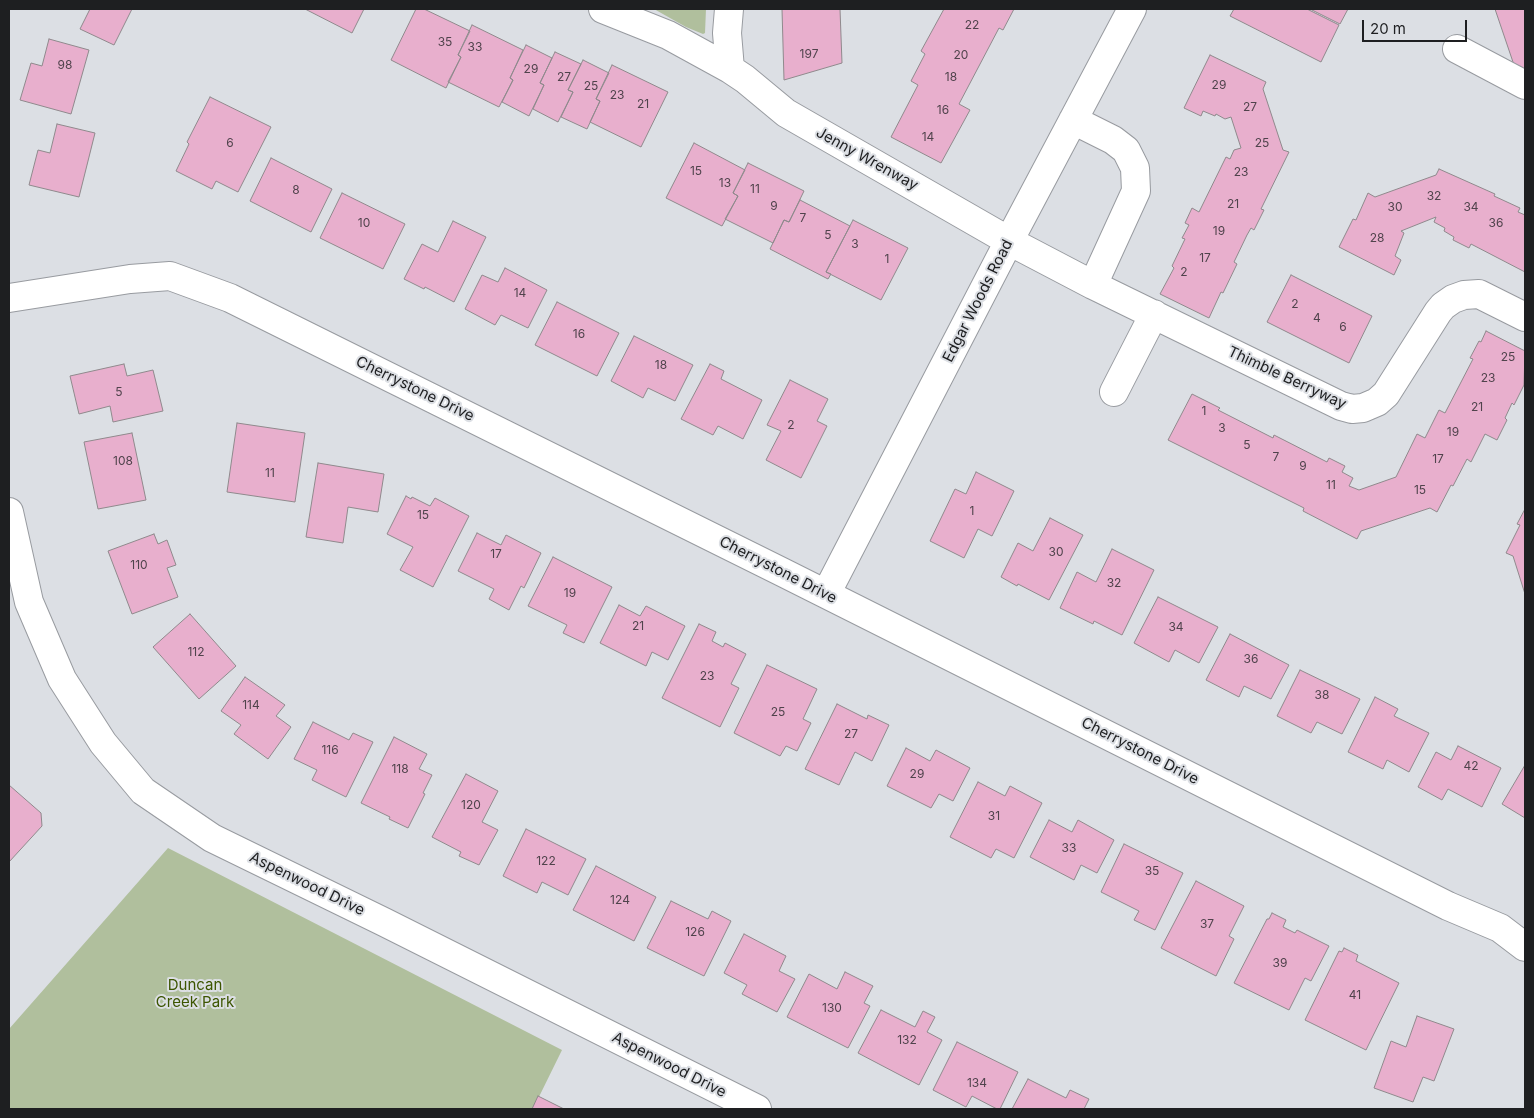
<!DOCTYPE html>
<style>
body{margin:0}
#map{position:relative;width:1534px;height:1118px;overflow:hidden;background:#dcdfe4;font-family:Inter,sans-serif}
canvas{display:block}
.frame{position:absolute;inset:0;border:10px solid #1e1f21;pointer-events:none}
.scale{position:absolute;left:1362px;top:20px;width:105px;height:22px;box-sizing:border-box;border:2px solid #1e1f21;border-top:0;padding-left:6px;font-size:15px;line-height:18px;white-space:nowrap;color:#1e1f21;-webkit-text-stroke:4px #dcdfe4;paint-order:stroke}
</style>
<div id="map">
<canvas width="1534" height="1118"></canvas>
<div class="frame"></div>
<div class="scale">20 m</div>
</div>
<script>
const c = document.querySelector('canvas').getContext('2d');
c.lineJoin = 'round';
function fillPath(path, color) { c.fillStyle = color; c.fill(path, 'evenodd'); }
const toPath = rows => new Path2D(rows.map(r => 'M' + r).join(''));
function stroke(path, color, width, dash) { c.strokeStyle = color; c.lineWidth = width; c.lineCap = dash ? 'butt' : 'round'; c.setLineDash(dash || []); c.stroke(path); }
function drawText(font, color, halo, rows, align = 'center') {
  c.font = font + ' Inter,sans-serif'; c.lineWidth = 4; c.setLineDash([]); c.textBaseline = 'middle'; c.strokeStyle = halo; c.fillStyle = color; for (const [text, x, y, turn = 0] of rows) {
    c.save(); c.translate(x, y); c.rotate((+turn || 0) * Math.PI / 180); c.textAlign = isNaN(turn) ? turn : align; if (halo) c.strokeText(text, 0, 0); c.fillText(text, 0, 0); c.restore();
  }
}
fillPath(toPath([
 [654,9,706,9,705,33,703,34,686,27],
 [168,848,562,1050,533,1109,9,1109,9,1029]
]), '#b0bf9d');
const building = toPath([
 [90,9,132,9,114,45,80,29,90,9],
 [305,9,364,9,352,33,305,9],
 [416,9,424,9,470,31,458,55,461,57,446,88,391,60,416,9],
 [782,9,840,9,842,63,784,80,782,9],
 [944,9,1014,9,1003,30,999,28,959,104,970,110,941,163,891,137,918,85,911,81,925,54,921,51,944,9],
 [1234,9,1307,9,1339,25,1321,62,1230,16,1234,9],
 [1310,9,1348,9,1340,24,1310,9],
 [1495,9,1525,9,1525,70,1514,65,1495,9],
 [472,25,523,50,510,78,513,80,499,107,448,82,461,57,458,55,472,25],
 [49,39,89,50,71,114,20,100,31,63,42,66,49,39],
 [526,45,552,58,540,83,544,85,529,116,502,102,513,80,510,78,526,45],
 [555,52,581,64,568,90,573,92,558,122,533,109,544,85,540,83,555,52],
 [1210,55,1266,82,1263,89,1283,150,1289,152,1261,209,1264,210,1254,230,1251,228,1247,235,1234,262,1237,264,1223,293,1221,292,1209,318,1160,294,1174,268,1172,266,1185,239,1182,238,1189,225,1185,223,1192,208,1199,212,1226,157,1230,159,1234,150,1241,148,1231,117,1225,119,1216,114,1215,116,1203,111,1201,116,1184,108,1210,55],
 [583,60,609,73,596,99,600,101,587,129,561,117,573,92,568,90,583,60],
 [612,65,668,92,641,147,590,122,600,101,596,99,612,65],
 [210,97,271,127,238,192,216,181,212,189,176,171,189,144,187,142,210,97],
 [57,124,95,133,79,197,29,185,38,150,50,153,57,124],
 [694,143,745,170,733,193,738,196,722,226,666,198,694,143],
 [271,158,332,189,311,232,250,201,271,158],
 [748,163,804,191,789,222,784,220,773,243,725,219,738,196,733,193,748,163],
 [1439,169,1495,194,1494,196,1520,208,1518,212,1525,215,1525,272,1471,244,1469,248,1453,240,1454,237,1444,231,1445,228,1434,222,1436,217,1401,231,1404,233,1395,256,1401,260,1394,275,1339,247,1353,219,1356,220,1368,193,1375,197,1436,175,1439,169],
 [342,193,405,224,383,269,320,238,342,193],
 [800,200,850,226,826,272,831,274,828,279,770,249,784,220,789,222,800,200],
 [853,220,908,248,881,300,826,272,853,220],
 [453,221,486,237,454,302,425,287,424,289,404,279,422,244,438,252,453,221],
 [505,268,547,290,528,328,501,315,495,325,465,309,482,275,498,282,505,268],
 [1291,275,1372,316,1349,363,1267,322,1291,275],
 [557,302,619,333,597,376,535,345,557,302],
 [1486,331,1525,351,1524,385,1514,405,1512,403,1505,418,1507,420,1497,440,1485,434,1471,462,1467,459,1453,486,1451,485,1437,512,1430,508,1361,531,1357,539,1303,511,1304,508,1168,440,1192,394,1220,408,1218,410,1273,438,1274,435,1327,462,1329,458,1345,466,1342,472,1353,478,1349,486,1359,490,1396,477,1417,434,1425,438,1439,410,1445,413,1473,359,1470,358,1479,341,1481,342,1486,331],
 [634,336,693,365,675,401,648,388,643,398,611,381,634,336],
 [124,364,127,376,153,370,163,411,113,422,110,406,79,414,70,376,124,364],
 [710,364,724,371,721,379,762,400,743,439,718,426,713,435,681,419,710,364],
 [790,380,828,399,817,421,827,426,801,478,766,460,781,431,767,425,790,380],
 [237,423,305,433,295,502,227,492,237,423],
 [132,433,146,500,98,509,84,442,132,433],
 [318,463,384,474,378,512,348,507,343,543,306,537,318,463],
 [976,472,1014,491,992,536,978,529,964,558,930,541,955,489,966,494,976,472],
 [406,496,411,499,412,497,430,506,435,498,469,516,433,587,400,570,413,547,387,534,406,496],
 [1525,509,1525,594,1513,556,1506,553,1520,525,1517,524,1525,509],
 [1050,518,1083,535,1049,600,1018,584,1017,586,1001,577,1018,543,1033,551,1050,518],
 [477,533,501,545,506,535,541,553,524,588,521,586,509,610,489,599,494,589,458,571,477,533],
 [154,534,158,544,167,540,176,565,167,568,178,597,132,614,108,551,154,534],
 [1112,549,1154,570,1122,635,1094,621,1093,624,1060,608,1077,572,1096,582,1112,549],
 [553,557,612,587,584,643,563,633,567,625,528,606,553,557],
 [1158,597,1218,627,1199,663,1175,650,1169,662,1134,643,1158,597],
 [619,605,640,616,646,606,685,626,668,660,652,652,646,666,600,643,619,605],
 [190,614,236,666,199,699,153,647,190,614],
 [699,624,716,632,712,641,723,647,725,643,746,654,731,684,739,688,720,727,662,698,699,624],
 [1230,634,1289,665,1271,699,1244,686,1239,697,1206,680,1230,634],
 [767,665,817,689,803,719,811,723,797,751,786,746,780,756,734,733,767,665],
 [1300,670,1360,699,1342,734,1317,722,1311,733,1277,716,1300,670],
 [245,677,285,705,276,716,291,727,268,759,234,734,241,725,221,711,245,677],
 [1375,697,1398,709,1394,716,1429,733,1409,772,1387,760,1383,769,1348,752,1375,697],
 [837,704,867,719,868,715,889,725,872,761,855,752,839,785,805,769,837,704],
 [313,722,349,740,353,733,373,742,346,797,312,780,317,770,294,759,313,722],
 [394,737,427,754,419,769,432,775,423,793,425,794,408,828,389,819,390,817,361,803,394,737],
 [1458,746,1501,768,1482,807,1448,789,1442,800,1418,787,1436,752,1451,760,1458,746],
 [906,748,930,761,936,750,970,768,953,801,939,794,931,808,887,786,906,748],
 [1525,765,1525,818,1502,804,1525,765],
 [466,774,498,791,482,822,498,830,479,865,459,856,461,852,432,837,466,774],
 [978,782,1005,796,1010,786,1042,803,1014,858,996,849,991,858,950,837,978,782],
 [9,785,41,813,42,826,9,862,9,785],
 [1049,820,1072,832,1078,820,1114,840,1097,873,1081,865,1074,880,1030,857,1049,820],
 [526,829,586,859,568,895,542,882,537,893,503,876,526,829],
 [1124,844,1183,873,1155,930,1134,920,1139,911,1101,892,1124,844],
 [596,866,656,897,634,941,573,910,596,866],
 [1196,881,1244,906,1229,936,1234,939,1216,976,1161,948,1196,881],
 [671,901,708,919,712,911,731,921,704,976,647,948,671,901],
 [1272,913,1286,920,1283,927,1295,933,1297,930,1329,946,1311,981,1305,978,1289,1010,1234,983,1267,919,1269,919,1272,913],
 [744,934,786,956,779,971,795,979,777,1012,742,994,747,985,724,973,744,934],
 [1344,948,1358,955,1356,961,1399,983,1366,1050,1305,1020,1339,951,1342,952,1344,948],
 [845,972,873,986,864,1003,870,1006,848,1048,787,1017,809,974,837,989,845,972],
 [881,1010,915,1027,923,1011,935,1017,927,1032,942,1040,919,1085,858,1053,881,1010],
 [1417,1016,1454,1029,1434,1081,1423,1077,1413,1102,1374,1088,1391,1041,1406,1047,1417,1016],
 [957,1042,1018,1072,1000,1109,997,1109,972,1096,966,1107,933,1090,957,1042],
 [1028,1079,1066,1098,1070,1090,1089,1099,1084,1109,1012,1109,1028,1079],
 [538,1096,564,1109,532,1109,538,1096]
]);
fillPath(building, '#e8afcd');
stroke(building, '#8f898c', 1);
const minor = toPath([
 [603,9,668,35,730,69,745,79,786,113,1009,241,1093,285,1341,406,1352,409,1363,408,1377,402,1386,394,1438,312,1443,306,1453,299,1464,295,1479,294,1525,317],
 [729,9,727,33,730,69],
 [1457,49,1525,85],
 [1073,120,1113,140,1126,150,1135,168,1136,191,1093,285],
 [9,298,130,279,170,276,230,298,782,572,1448,906,1500,928,1525,947],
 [1114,392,1154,314],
 [9,512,29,602,62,679,103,743,143,791,212,838,384,922,757,1109],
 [826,594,1009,241,1132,9]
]);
stroke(minor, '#989ba0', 30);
stroke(minor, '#fff', 28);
drawText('12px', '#50434c', null, [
 ["22",972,25],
 ["35",445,42],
 ["33",475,47],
 ["197",809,54],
 ["20",961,55],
 ["98",65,65],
 ["29",531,69],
 ["27",564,77],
 ["18",951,77],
 ["29",1219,85],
 ["25",591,86],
 ["23",617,95],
 ["21",643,104],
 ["27",1250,107],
 ["16",943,110],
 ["14",928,137],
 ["6",230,143],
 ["25",1262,143],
 ["15",696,171],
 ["23",1241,172],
 ["13",725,183],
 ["11",755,189],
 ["8",296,190],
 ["32",1434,196],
 ["21",1233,204],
 ["9",774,206],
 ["30",1395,207],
 ["34",1471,207],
 ["7",803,218],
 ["10",364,223],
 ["36",1496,223],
 ["19",1219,231],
 ["5",828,235],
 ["28",1377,238],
 ["3",855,244],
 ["17",1205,258],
 ["1",887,259],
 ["2",1184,272],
 ["14",520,293],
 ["2",1295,304],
 ["4",1317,318],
 ["6",1343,327],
 ["16",579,334],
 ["25",1508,357],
 ["18",661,365],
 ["23",1488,378],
 ["5",119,392],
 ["21",1477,407],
 ["1",1204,411],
 ["2",791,425],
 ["3",1222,428],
 ["19",1453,432],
 ["5",1247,445],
 ["7",1276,457],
 ["17",1438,459],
 ["108",123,461],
 ["9",1303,466],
 ["11",270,473],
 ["11",1331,485],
 ["15",1420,490],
 ["1",972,511],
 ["15",423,515],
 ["30",1056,552],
 ["17",496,554],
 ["110",139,565],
 ["32",1114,583],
 ["19",570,593],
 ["21",638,626],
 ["34",1176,627],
 ["112",196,652],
 ["36",1251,659],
 ["23",707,676],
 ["38",1322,695],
 ["114",251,705],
 ["25",778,712],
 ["27",851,734],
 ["116",330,750],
 ["42",1471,766],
 ["118",400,769],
 ["29",917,774],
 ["120",471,805],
 ["31",994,816],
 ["33",1069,848],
 ["122",546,861],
 ["35",1152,871],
 ["124",620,900],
 ["37",1207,924],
 ["126",695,932],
 ["39",1280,963],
 ["41",1355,995],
 ["130",832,1008],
 ["132",907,1040],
 ["134",977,1083]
]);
drawText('15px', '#1e1f21', '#dcdfe4', [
 ["Jenny Wrenway",867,159,29],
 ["Edgar Woods Road",978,301,-63],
 ["Thimble Berryway",1287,378,25],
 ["Cherrystone Drive",415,389,26],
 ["Cherrystone Drive",778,570,27],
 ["Cherrystone Drive",1140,751,27],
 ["Aspenwood Drive",307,884,26],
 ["Aspenwood Drive",669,1065,27]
]);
drawText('15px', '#3c5500', '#dcdfe4', [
 ["Duncan",195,985],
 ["Creek Park",195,1002]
]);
</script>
